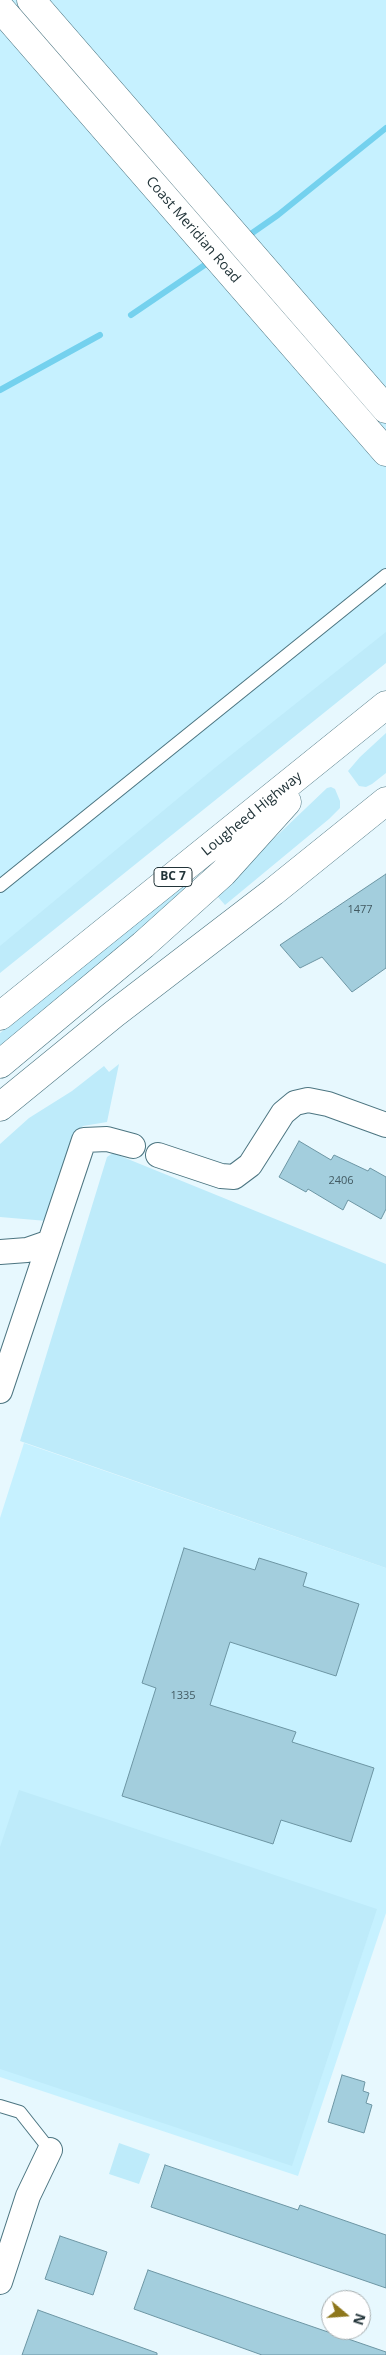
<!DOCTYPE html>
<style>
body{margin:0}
#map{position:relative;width:386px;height:2355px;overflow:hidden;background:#e7f8fe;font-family:"Open Sans",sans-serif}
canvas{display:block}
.north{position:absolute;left:321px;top:2290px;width:50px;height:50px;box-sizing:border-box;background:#fff;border:1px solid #a7aeb0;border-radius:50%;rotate:108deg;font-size:14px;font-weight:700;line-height:20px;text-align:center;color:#223439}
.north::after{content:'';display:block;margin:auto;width:18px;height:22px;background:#8e771c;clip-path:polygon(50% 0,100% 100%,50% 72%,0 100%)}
</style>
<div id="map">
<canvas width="386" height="2355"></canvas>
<div class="north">N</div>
</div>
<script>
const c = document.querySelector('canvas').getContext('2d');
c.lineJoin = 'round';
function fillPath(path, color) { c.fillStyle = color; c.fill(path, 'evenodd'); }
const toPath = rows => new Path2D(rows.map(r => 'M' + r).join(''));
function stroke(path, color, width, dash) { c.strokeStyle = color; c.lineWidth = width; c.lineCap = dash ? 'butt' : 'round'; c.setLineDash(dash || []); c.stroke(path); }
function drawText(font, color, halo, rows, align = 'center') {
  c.font = font + ' "Open Sans",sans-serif'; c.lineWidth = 4; c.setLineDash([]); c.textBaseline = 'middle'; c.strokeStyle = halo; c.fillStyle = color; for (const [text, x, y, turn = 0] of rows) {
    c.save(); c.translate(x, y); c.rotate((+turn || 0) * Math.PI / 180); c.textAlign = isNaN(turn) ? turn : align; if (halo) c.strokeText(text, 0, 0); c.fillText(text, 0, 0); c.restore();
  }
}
fillPath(toPath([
 [0,0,386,0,386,639,0,955],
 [24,1443,386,1568,386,1913,298,2176,0,2077,0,1518]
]), '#c6f1ff');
fillPath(toPath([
 [386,632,386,663,0,973,0,946,216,767],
 [386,733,386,773,372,784,366,787,359,786,348,771,360,757],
 [331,787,335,789,340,801,340,808,329,819,225,905,218,897,221,889,327,788],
 [189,884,188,889,0,1049,0,1033,177,889],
 [119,1064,107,1122,83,1126,77,1133,47,1221,0,1217,0,1144,29,1118,72,1091,104,1066,109,1072],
 [113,1153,386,1264,386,1568,20,1441,107,1157],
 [19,1790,377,1909,292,2166,0,2069,0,1847],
 [119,2143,150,2154,139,2184,109,2174]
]), '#beebfa');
stroke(toPath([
 [245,238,278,215,386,128],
 [131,315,212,260],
 [0,390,100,335]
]), '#74d1ee', 6);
const building = toPath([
 [386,874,386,968,352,992,322,957,300,968,280,945,386,874],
 [299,1141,331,1160,334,1155,368,1171,370,1168,386,1177,386,1209,381,1219,348,1200,343,1210,308,1189,306,1192,279,1177,299,1141],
 [184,1548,255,1570,259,1558,307,1573,303,1586,359,1604,336,1676,230,1642,210,1705,296,1732,292,1742,374,1768,351,1842,281,1820,273,1844,122,1796,156,1688,142,1683,184,1548],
 [342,2075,365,2082,363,2091,369,2093,366,2103,372,2105,364,2133,328,2122,342,2075],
 [165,2165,298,2210,300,2205,386,2235,386,2288,151,2207,165,2165],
 [60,2236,107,2252,93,2295,45,2279,60,2236],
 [148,2270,386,2352,386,2355,262,2355,134,2309,148,2270],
 [38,2310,157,2353,157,2355,22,2355,38,2310]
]);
fillPath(building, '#a3cedd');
stroke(building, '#6d96a4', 1);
const service = toPath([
 [0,886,386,575],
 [0,2106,20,2112,50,2150]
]);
const minor = toPath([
 [158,1155,221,1176,234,1177,250,1165,283,1113,295,1103,308,1100,328,1104,386,1125],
 [0,1252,27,1250,50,1242],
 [0,1391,84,1140,107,1139,133,1146],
 [0,2282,28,2196,50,2150]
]);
const secondary = toPath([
 [31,0,386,409],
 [0,8,386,452]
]);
const primary = toPath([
 [0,1016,386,705],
 [0,1064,143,945,223,873,287,802],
 [0,1107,114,1014,273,892,386,801]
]);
stroke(service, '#4c7581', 14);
stroke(minor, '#4c7581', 26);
stroke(secondary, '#4c7581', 29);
stroke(primary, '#4c7581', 29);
stroke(service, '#fff', 12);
stroke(minor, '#fff', 24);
stroke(secondary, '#fff', 28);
stroke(primary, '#fff', 28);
drawText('11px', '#425a62', null, [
 ["1477",360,910],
 ["2406",341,1181],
 ["1335",183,1696]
]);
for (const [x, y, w] of [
 [173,877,38]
]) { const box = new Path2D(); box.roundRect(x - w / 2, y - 9.5, w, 19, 4); c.fillStyle = '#fff'; c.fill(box); stroke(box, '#223439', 1); }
drawText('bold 12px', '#223439', null, [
 ["BC 7",173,877]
]);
drawText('14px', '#223439', '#fff', [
 ["Coast Meridian Road",193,230,49],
 ["Lougheed Highway",252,814,-39]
]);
</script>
